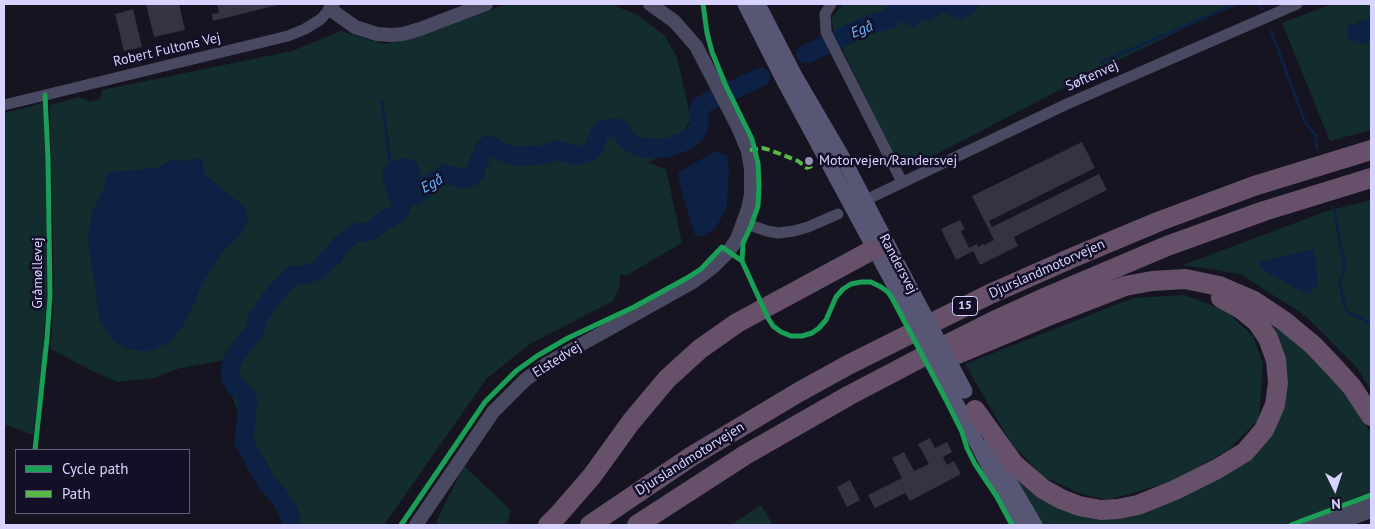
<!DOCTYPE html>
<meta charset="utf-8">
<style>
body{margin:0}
#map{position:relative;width:1375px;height:529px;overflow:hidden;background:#161421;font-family:"PT Sans",sans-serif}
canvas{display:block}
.frame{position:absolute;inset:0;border:5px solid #d9d4ff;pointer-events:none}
.legend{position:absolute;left:15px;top:449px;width:175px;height:65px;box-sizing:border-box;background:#130f26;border:1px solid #625e7d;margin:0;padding:6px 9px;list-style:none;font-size:15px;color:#d9d4ff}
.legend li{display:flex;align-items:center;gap:10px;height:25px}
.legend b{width:25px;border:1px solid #625e7d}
.north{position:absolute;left:1310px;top:464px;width:50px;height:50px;-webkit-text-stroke:4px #130f26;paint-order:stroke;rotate:176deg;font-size:14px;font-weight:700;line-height:20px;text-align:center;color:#d9d4ff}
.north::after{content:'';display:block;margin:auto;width:18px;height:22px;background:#d9d4ff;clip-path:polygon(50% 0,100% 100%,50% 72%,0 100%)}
</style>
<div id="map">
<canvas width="1375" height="529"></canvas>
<div class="frame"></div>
<ul class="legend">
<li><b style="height:6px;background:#1a9f57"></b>Cycle path</li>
<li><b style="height:6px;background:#58b947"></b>Path</li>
</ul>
<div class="north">N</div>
</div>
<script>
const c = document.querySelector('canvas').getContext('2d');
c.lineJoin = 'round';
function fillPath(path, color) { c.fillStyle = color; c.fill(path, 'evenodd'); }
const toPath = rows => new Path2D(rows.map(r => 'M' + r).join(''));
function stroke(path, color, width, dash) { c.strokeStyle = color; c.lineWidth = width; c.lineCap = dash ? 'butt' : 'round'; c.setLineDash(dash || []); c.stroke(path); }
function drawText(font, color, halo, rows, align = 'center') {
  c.font = font + ' "PT Sans",sans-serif'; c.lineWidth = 5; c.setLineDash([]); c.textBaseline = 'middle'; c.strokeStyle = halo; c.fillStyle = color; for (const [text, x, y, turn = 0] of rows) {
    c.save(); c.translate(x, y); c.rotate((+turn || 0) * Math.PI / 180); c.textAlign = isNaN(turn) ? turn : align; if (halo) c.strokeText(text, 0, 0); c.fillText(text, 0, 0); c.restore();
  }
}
fillPath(toPath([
 [511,4,610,4,636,14,665,36,677,57,691,119,674,148,648,163,666,169,682,243,627,275,620,275,619,288,613,301,530,344,487,378,384,525,281,525,282,522,268,493,249,463,242,440,238,414,231,390,224,360,177,369,154,378,118,382,94,372,51,349,54,285,50,105,79,97,90,102,100,99,102,90,292,51,341,31,384,44,437,30,501,6],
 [843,4,1235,4,1094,72,910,168,893,154,835,34,831,19],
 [1331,4,1371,4,1371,17,1349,26,1359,43,1371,42,1371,130,1330,141,1282,23],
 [43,103,46,150,47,288,42,365,33,435,4,424,4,113],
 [1371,200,1371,390,1357,368,1306,316,1240,274,1183,265,1327,211],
 [1184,295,1225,310,1253,336,1263,364,1259,419,1228,450,1171,482,1107,500,1079,493,1042,476,1011,443,965,364,1133,298],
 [1250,308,1295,338,1324,364,1371,433,1371,492,1291,525,1042,525,1007,470,1085,513,1239,463,1281,400],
 [464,466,511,510,507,525,440,525,436,522],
 [761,505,773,525,731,525]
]), '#132c2d');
fillPath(toPath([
 [1371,17,1371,42,1359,44,1350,40,1347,34,1349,26],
 [716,151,727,156,729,168,727,206,716,228,701,237,695,235,678,179,679,172],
 [199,157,202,160,205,174,228,194,245,207,248,221,241,235,224,250,205,279,183,326,171,341,151,351,139,351,125,348,112,340,100,322,88,238,92,213,104,189,107,174,114,171,126,171,155,168,174,160,189,161],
 [1314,249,1318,285,1308,295,1261,269,1260,262]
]), '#0d2144');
stroke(toPath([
 [1260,4,1262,9],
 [1271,31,1305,122,1315,135,1317,149],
 [1102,62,1236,4],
 [382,102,392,174],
 [1333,206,1344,262,1344,272,1340,282,1344,305,1348,313,1361,318,1371,324]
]), '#0d2144', 3);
stroke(toPath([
 [948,4,956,9,960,10,969,4],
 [806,54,868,25,890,19,897,9,900,8,905,10,908,15,912,17,921,9,925,9,928,11,939,4],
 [291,525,291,520,289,512,278,495,267,483,244,442,248,400,242,392,236,387,231,378,230,370,232,362,241,347,252,334,256,327,257,320,270,300,282,286,294,275,305,275,319,270,327,260,332,258,339,246,352,235,358,232,367,232,374,229,383,221,397,214,401,207,400,201,392,178,392,174,395,170,401,168,409,169,411,175,404,187,405,191,411,196,416,195,432,182,445,174,463,179,472,176,475,171,485,148,488,145,492,146,502,152,513,156,530,156,545,154,557,150,573,155,581,155,591,151,596,144,598,136,603,129,618,128,627,140,635,145,644,148,666,148,686,141,694,135,699,127,699,109,701,105,761,77]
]), '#0d2144', 19);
fillPath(toPath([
 [146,4,179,4,185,30,154,37],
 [217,4,282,4,213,21,212,14,219,13],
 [133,9,142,47,124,51,115,14],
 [1082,142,1095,168,989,221,992,227,1099,174,1107,190,1014,237,1018,246,980,265,973,251,956,260,941,229,960,220,965,229,961,231,969,248,977,244,978,247,983,244,984,245,994,240,972,196],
 [930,438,935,448,947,442,952,452,943,457,947,465,954,461,961,474,910,501,905,493,875,508,868,495,902,478,892,458,904,452,914,471,929,464,918,444],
 [850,480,860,500,847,507,837,487]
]), '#343243');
stroke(toPath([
 [831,4,825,14,826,32,902,182],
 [4,105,288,36,305,29,321,19,334,4],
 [874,196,1067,104,1297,4],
 [744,223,767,231,778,233,794,231,808,227,838,214]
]), '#4a4962', 11);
stroke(toPath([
 [330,9,355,27,377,34,390,35,403,34,420,29,486,4],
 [416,525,493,412,525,380,548,363,693,282,713,267,729,251,737,239,748,209,751,194,751,169,748,151,738,127,696,46,674,21,650,4],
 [1303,525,1371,500],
 [1333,525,1371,511]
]), '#4a4962', 14);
stroke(toPath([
 [745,4,785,83,902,300],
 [758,4,794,74,843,158,914,295],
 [953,397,1019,525],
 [991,443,1004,472,1035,525]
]), '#575674', 15);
stroke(toPath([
 [950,357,1048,316,1125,286,1152,281,1185,279,1219,286,1254,301,1284,321,1313,345,1334,367,1352,387,1371,416],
 [975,410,1014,464,1043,489,1061,499,1079,506,1101,510,1118,509,1138,505,1175,490,1217,469,1245,452,1264,430,1275,405,1278,383,1276,360,1268,338,1257,322,1241,309,1221,298],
 [548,525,559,514,592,476,631,422,667,379,700,349,737,323,874,249],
 [590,525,692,456,799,392,848,365,990,294,1074,257,1160,221,1254,186,1371,150],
 [637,525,745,455,848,396,928,354,998,319,1042,299,1167,246,1264,211,1371,178]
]), '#67516a', 20);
stroke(toPath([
 [914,295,965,391],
 [902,300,953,397]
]), '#575674', 15);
stroke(toPath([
 [750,150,762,148,770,150,798,161,807,168,812,166]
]), '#58b947', 4, [8, 4]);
stroke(toPath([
 [703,4,707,33,712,52,726,86,752,139,758,163,759,186,758,206,751,226,743,243,742,261,768,318,773,326,781,332,791,336,802,336,812,333,819,328,826,320,836,297,843,289,851,284,861,282,871,282,881,287,888,292,892,298,946,400,962,432,967,448,975,464,997,497,1012,525],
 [35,450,47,338,50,296,48,158,45,95],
 [401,525,485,402,516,371,537,356,568,338,634,307,687,278,701,269,722,247,742,261],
 [1291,525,1371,495]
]), '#1a9f57', 5);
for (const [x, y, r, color] of [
 [809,161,5,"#9591b1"]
]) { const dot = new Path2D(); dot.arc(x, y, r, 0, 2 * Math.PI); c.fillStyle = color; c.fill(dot); stroke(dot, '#130f26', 2); }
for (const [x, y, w] of [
 [965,306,25]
]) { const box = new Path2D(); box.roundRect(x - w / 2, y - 9.5, w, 19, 4); c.fillStyle = '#130f26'; c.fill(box); stroke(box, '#d9d4ff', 1); }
drawText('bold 12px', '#d9d4ff', null, [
 ["15",965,306]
]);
drawText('14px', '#d9d4ff', '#130f26', [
 ["Robert Fultons Vej",167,50,-13],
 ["Søftenvej",1092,76,-24],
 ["Randersvej",898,264,62],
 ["Djurslandmotorvejen",1047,269,-24],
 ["Gråmøllevej",38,273,-90],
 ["Elstedvej",557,360,-32],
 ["Djurslandmotorvejen",690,459,-32]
]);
drawText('14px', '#d9d4ff', '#130f26', [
 ["Motorvejen/Randersvej",819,161]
], 'left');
drawText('italic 15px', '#62b6ff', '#130f26', [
 ["Egå",862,30,-23],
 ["Egå",432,184,-29]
]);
</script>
